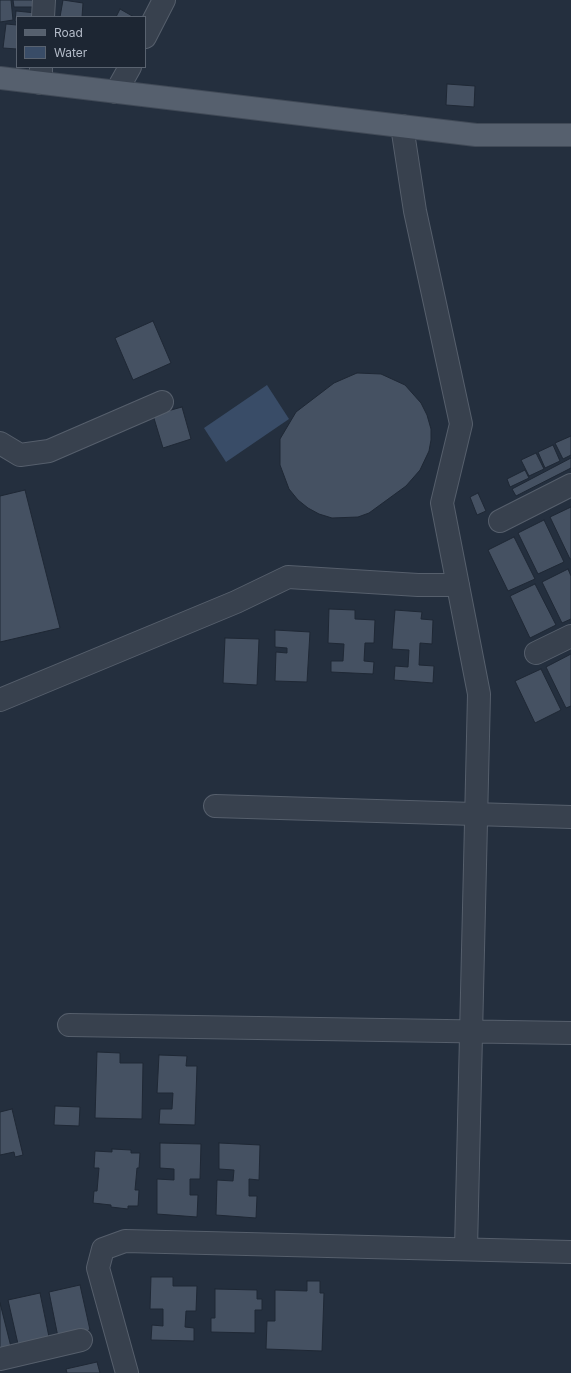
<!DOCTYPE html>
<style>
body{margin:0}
#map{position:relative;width:571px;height:1373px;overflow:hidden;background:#242f3e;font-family:Inter,sans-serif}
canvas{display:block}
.legend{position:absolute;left:16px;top:16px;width:130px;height:52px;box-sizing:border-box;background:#1d2633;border:1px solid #59626f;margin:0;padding:5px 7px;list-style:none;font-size:12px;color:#b4bcc9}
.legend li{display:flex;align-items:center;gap:8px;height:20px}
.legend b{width:20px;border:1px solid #59626f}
</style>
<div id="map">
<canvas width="571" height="1373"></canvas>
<ul class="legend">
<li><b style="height:5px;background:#56606e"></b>Road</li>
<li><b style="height:11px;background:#394c67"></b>Water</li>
</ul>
</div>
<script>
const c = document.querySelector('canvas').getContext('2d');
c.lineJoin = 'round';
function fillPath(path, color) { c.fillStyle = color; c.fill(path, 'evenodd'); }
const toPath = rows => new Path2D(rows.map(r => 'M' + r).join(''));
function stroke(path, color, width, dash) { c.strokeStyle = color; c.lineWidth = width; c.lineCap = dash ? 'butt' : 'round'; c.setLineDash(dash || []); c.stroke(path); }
fillPath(toPath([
 [267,385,289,419,226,462,204,428]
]), '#394c67');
const building = toPath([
 [0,0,11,0,13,20,0,22,0,0],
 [13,0,37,0,37,7,14,7,13,0],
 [63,0,83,3,82,17,60,17,63,0],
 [120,9,134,17,116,17,120,9],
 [16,11,36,13,36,17,17,17,17,22,15,21,16,11],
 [6,24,17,25,17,49,3,48,6,24],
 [447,84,475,86,474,107,446,105,447,84],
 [153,321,171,363,133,380,115,338,153,321],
 [357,373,381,374,405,385,421,403,427,415,431,429,431,440,429,451,420,470,406,486,369,513,358,517,332,518,319,514,308,508,298,500,289,489,280,465,280,439,296,412,334,383,357,373],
 [182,407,191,439,163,448,153,415,182,407],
 [571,436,571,455,563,459,555,443,571,436],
 [553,445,560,461,545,468,538,452,553,445],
 [536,453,544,469,529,476,521,460,536,453],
 [571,458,571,468,516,496,512,489,571,458],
 [525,470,529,478,510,487,507,479,525,470],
 [25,490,60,628,0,642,0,496,25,490],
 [478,493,486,511,477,515,470,497,478,493],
 [571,507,571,559,570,559,550,517,571,507],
 [544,520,564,562,538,574,518,533,544,520],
 [514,537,535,579,508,591,488,550,514,537],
 [568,569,571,576,571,619,562,623,542,582,568,569],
 [535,584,556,625,530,638,510,596,535,584],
 [329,609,355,610,355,619,375,620,374,643,365,643,364,661,374,662,373,674,331,672,331,661,343,661,344,644,328,643,329,609],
 [395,610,422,612,421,619,433,620,432,644,420,643,419,665,434,666,433,683,394,680,395,666,408,667,409,650,392,649,395,610],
 [275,630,310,632,307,682,275,681,276,652,287,653,287,648,275,647,275,630],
 [225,638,259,639,257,685,223,683,225,638],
 [571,654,571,706,566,708,546,667,571,654],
 [541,669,561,710,535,723,515,681,541,669],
 [97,1052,120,1053,120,1063,143,1063,142,1119,95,1118,97,1052],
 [159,1055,187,1056,186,1066,197,1066,195,1125,159,1124,160,1109,172,1109,173,1093,157,1093,159,1055],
 [55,1106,80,1107,79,1126,54,1125,55,1106],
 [12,1109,23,1155,15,1157,14,1152,0,1155,0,1112,12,1109],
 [160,1143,201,1144,200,1179,190,1179,190,1195,198,1195,197,1217,157,1214,157,1179,174,1180,174,1169,160,1168,160,1143],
 [219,1143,260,1145,259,1180,249,1179,249,1196,257,1196,256,1218,216,1215,217,1180,233,1181,234,1170,219,1169,219,1143],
 [112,1149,131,1150,131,1153,140,1153,139,1168,137,1168,135,1190,139,1190,138,1206,128,1206,128,1209,111,1207,111,1205,93,1203,94,1191,97,1191,99,1168,94,1168,95,1151,112,1152,112,1149],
 [151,1277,173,1277,173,1286,197,1286,196,1311,186,1311,185,1327,194,1328,194,1341,151,1340,152,1325,163,1326,163,1309,150,1309,151,1277],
 [307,1281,320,1281,320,1293,324,1293,322,1351,266,1349,267,1321,275,1321,275,1290,307,1291,307,1281],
 [80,1285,90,1330,58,1337,49,1292,80,1285],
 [215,1289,257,1290,257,1299,262,1299,262,1310,255,1310,255,1333,211,1332,211,1318,215,1318,215,1289],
 [40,1293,49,1337,18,1344,8,1300,40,1293],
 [0,1303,11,1347,0,1349,0,1303],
 [97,1362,100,1373,67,1373,66,1369,97,1362]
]);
fillPath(building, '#455162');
stroke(building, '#1f2835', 1);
const minor = toPath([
 [43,17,44,0],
 [145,37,164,0],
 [41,83,41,67],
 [116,92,130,67],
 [402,126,415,211,461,424,442,503,479,694,466,1249],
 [0,443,20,455,49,451,162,402],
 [500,521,571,485],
 [536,653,571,636],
 [0,700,236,602,288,577,418,585,458,585],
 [215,806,571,817],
 [69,1025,571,1033],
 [0,1359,81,1340],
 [127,1373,98,1268,103,1249,125,1241,571,1252]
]);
const major = toPath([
 [0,78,476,135,571,135]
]);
stroke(minor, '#565f6c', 24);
stroke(major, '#414a57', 24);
stroke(minor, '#38414e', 22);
stroke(major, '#56606e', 22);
</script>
